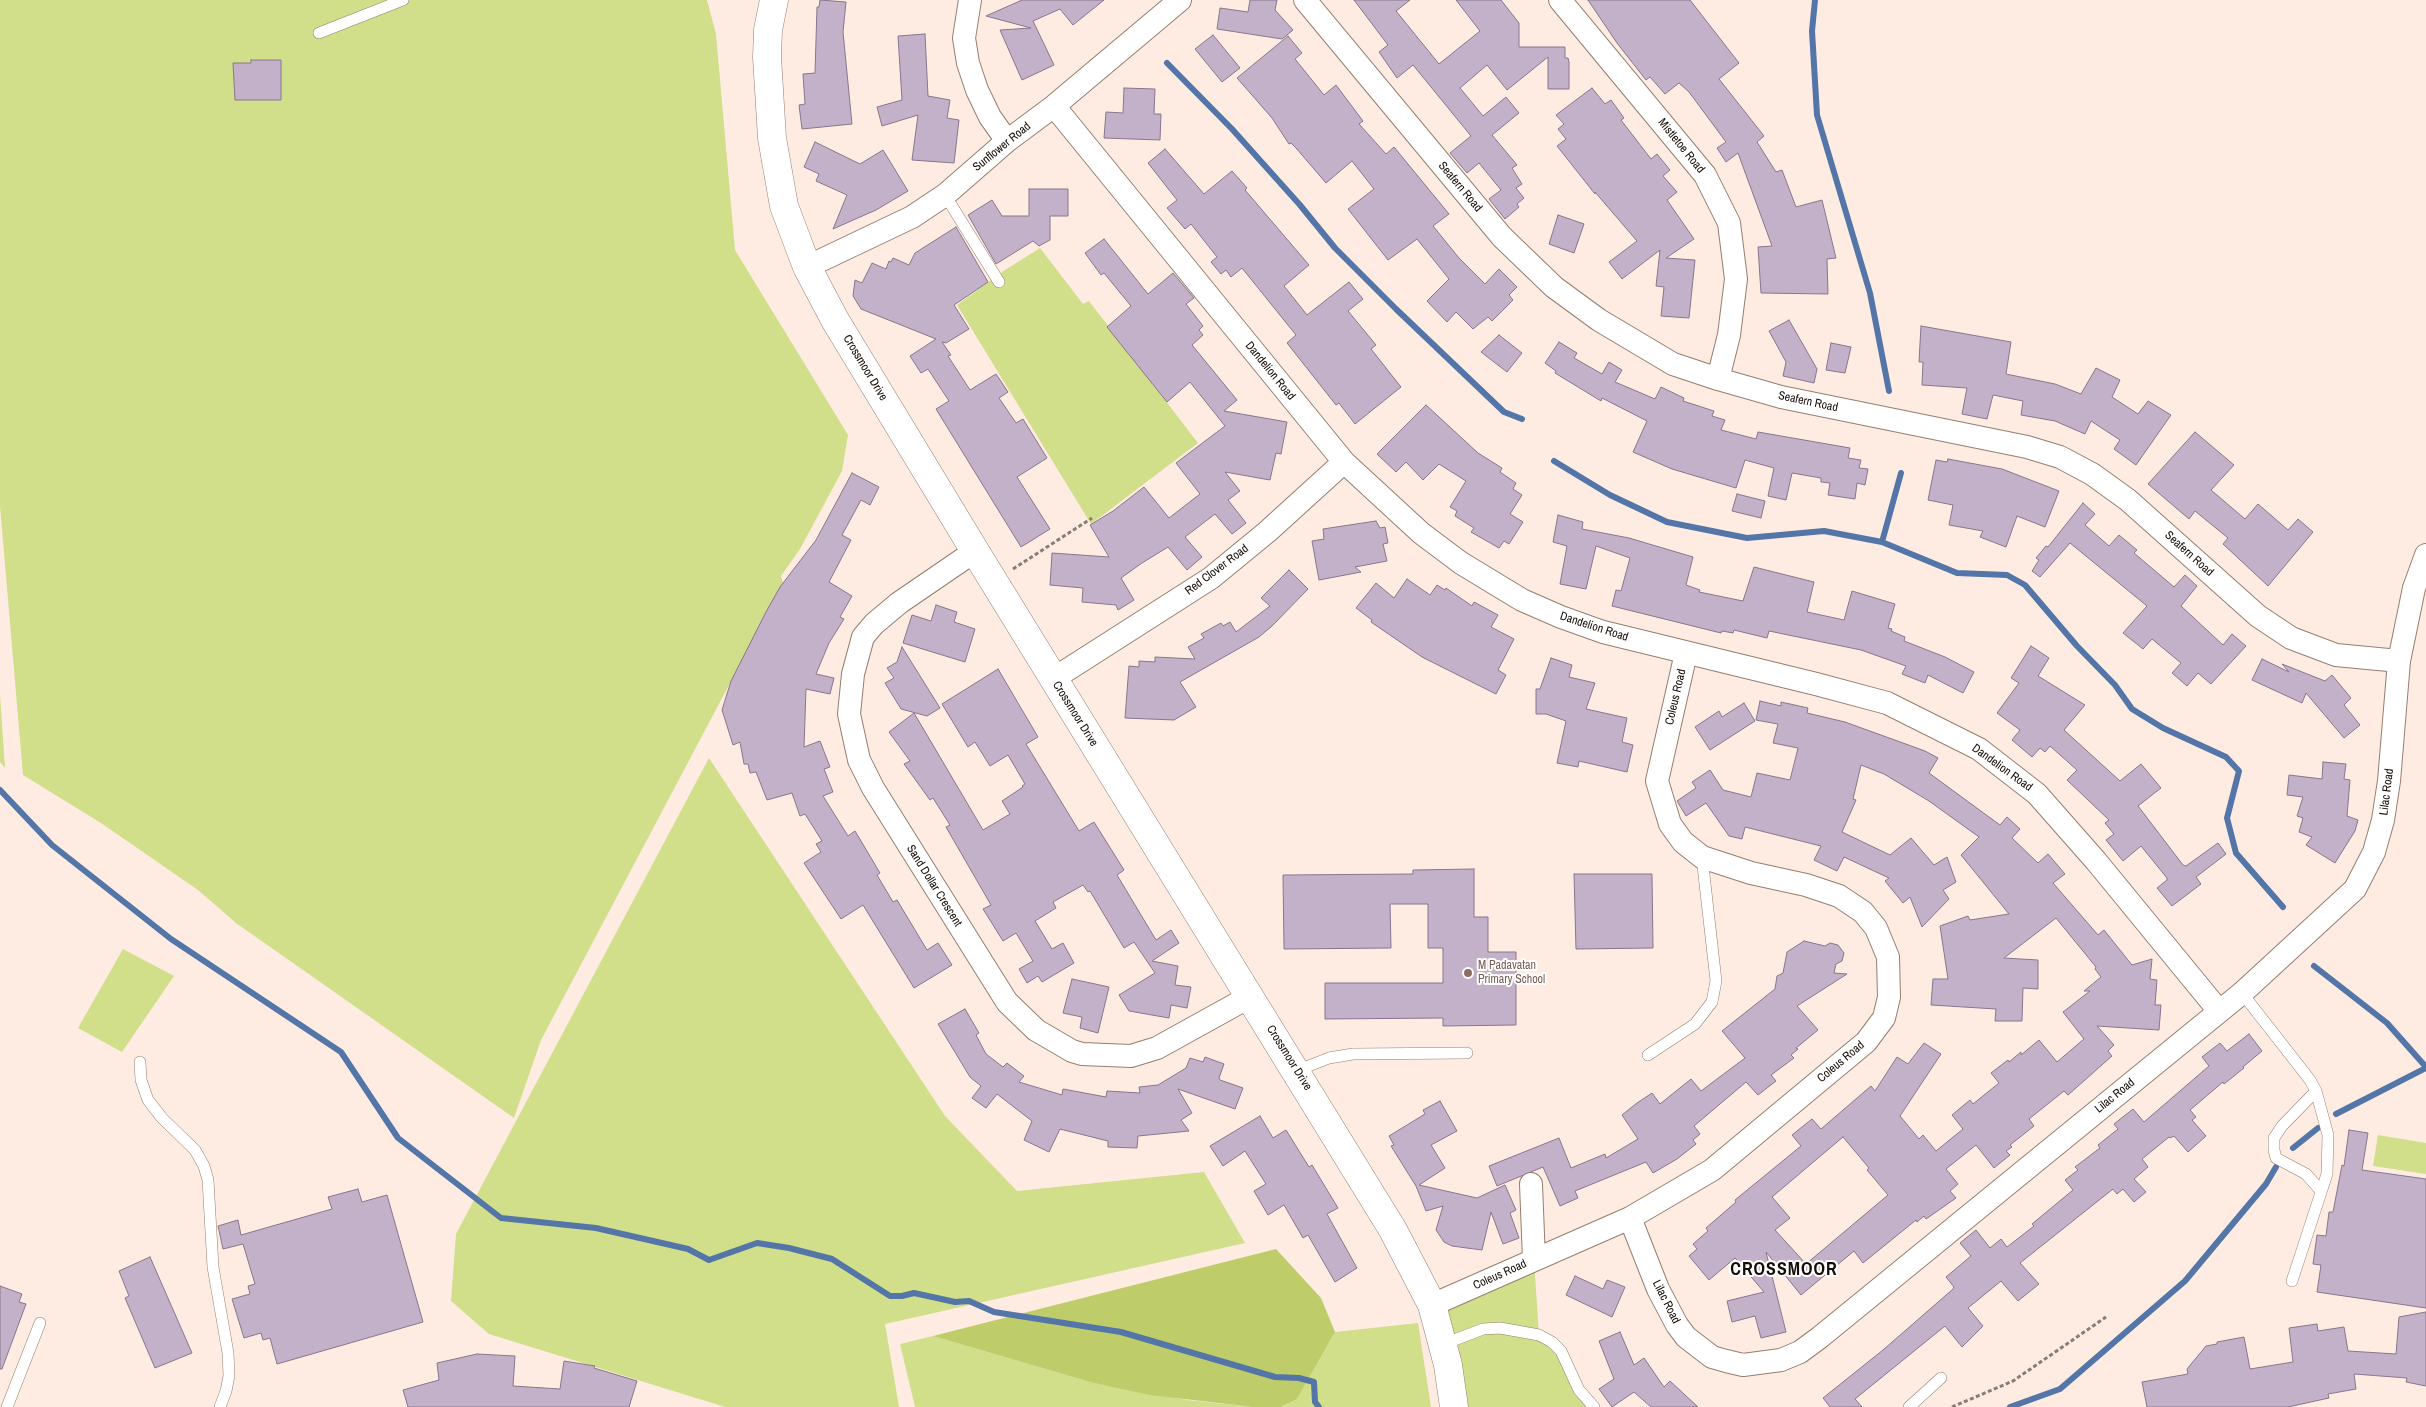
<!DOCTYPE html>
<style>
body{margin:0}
canvas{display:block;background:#feece2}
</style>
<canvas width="2426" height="1407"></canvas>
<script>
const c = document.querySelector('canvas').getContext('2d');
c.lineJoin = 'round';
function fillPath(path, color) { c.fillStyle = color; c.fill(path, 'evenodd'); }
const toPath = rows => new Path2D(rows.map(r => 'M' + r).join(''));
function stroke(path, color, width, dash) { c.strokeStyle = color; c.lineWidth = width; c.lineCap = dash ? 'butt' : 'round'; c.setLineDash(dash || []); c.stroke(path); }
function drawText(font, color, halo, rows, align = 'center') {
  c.font = font + ' "Archivo Narrow",sans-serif'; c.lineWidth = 4; c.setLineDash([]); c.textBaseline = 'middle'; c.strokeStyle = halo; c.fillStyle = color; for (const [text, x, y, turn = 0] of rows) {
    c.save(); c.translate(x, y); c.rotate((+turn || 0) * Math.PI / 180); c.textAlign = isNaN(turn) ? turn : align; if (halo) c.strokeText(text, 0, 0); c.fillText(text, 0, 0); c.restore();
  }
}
fillPath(toPath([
 [0,0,707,0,716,34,735,250,848,435,842,471,800,549,781,576,783,583,541,1040,514,1118,236,923,198,890,101,823,23,775,0,506],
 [1040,248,1083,304,1089,301,1198,443,1091,524,957,305,1002,272],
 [0,695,5,768,0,762],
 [709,758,945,1116,1017,1191,1204,1172,1245,1243,885,1324,899,1407,725,1407,489,1334,451,1301,456,1234],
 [123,949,174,976,122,1052,78,1028],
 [2378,1135,2426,1143,2426,1174,2373,1166],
 [1534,1260,1539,1335,1552,1342,1595,1407,1451,1407,1432,1305],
 [1418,1323,1431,1407,1280,1407,1297,1399,1335,1332],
 [933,1336,1090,1382,1187,1400,1253,1407,915,1407,900,1344]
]), '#d1de8a');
fillPath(toPath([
 [1276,1249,1321,1298,1335,1332,1297,1399,1280,1407,1253,1407,1150,1395,1090,1382,933,1336]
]), '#becc6a');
stroke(toPath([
 [1815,0,1812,31,1817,115,1870,293,1889,391],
 [1167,63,1232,129,1300,205,1335,248,1396,309,1504,412,1522,419],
 [1554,461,1610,495,1667,522,1747,538,1824,531,1882,542,1957,573,2007,575,2025,585,2077,646,2115,685,2132,709,2163,728,2226,757,2239,771,2227,818,2236,853,2283,907],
 [1882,542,1901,473],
 [0,790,52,845,171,939,341,1052,398,1138,501,1218,596,1228,688,1249,709,1260,757,1243,789,1248,832,1259,890,1296,902,1296,914,1293,955,1302,969,1301,994,1312,1121,1332,1275,1377,1299,1378,1314,1382,1315,1402,1319,1407],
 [2314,966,2387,1023,2426,1067],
 [2336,1114,2426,1068],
 [2293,1148,2318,1128],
 [2010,1407,2060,1389,2185,1281,2266,1184,2276,1167]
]), '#5375a7', 6);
const building = toPath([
 [820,0,846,2,843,32,852,124,802,129,799,105,805,104,803,74,815,73,817,7,819,7,820,0],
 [1022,0,1104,0,1073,25,1060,9,1033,21,1054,65,1022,80,1000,30,1031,28,986,16,1022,0],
 [1250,0,1277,0,1275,10,1293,30,1282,39,1217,29,1220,8,1248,12,1250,0],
 [1354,0,1410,0,1396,11,1439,64,1480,31,1456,0,1501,0,1519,23,1519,47,1565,47,1565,58,1568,58,1569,62,1569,89,1548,89,1548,57,1507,90,1487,65,1460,88,1483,116,1506,97,1519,113,1492,135,1517,165,1512,168,1522,184,1516,188,1524,198,1517,204,1519,207,1505,219,1489,199,1501,190,1479,163,1467,173,1450,153,1471,136,1413,65,1397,78,1379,52,1388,45,1354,0],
 [1588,0,1690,0,1739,63,1719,79,1764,136,1757,142,1776,172,1782,170,1796,207,1822,200,1836,258,1827,259,1828,294,1761,293,1758,247,1772,246,1738,153,1726,162,1717,148,1726,142,1689,92,1679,83,1665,94,1650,77,1646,80,1617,43,1588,0],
 [925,34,928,96,950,100,947,118,959,120,954,163,912,160,918,115,882,126,877,107,902,100,898,36,925,34],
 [1213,35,1240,68,1222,82,1195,49,1213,35],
 [1288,36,1302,53,1295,59,1324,95,1336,85,1363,121,1359,124,1386,154,1394,147,1449,214,1433,226,1459,258,1485,284,1499,269,1517,287,1509,295,1513,300,1492,321,1488,317,1473,329,1456,312,1447,322,1427,301,1449,279,1417,239,1388,260,1348,209,1374,189,1352,161,1326,183,1296,148,1291,143,1289,144,1272,118,1237,78,1288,36],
 [251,60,281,60,281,100,235,100,233,63,251,63,251,60],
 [1124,88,1155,89,1154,114,1161,114,1160,140,1104,138,1106,112,1123,113,1124,88],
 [1592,88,1605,104,1611,100,1624,118,1621,120,1651,159,1657,154,1670,170,1663,176,1677,192,1667,200,1694,239,1666,258,1695,260,1689,318,1661,316,1664,287,1656,286,1660,250,1622,279,1609,262,1637,241,1595,192,1595,194,1557,146,1566,139,1558,129,1564,124,1556,115,1592,88],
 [815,142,860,164,883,150,908,191,876,210,833,229,847,195,816,181,819,174,804,167,815,142],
 [1165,149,1204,194,1232,171,1247,188,1245,190,1309,265,1284,286,1307,315,1349,282,1363,299,1348,311,1376,345,1371,349,1401,387,1355,424,1339,403,1336,405,1287,343,1296,335,1242,268,1231,277,1226,270,1221,274,1211,262,1217,257,1191,224,1185,229,1167,208,1177,200,1148,163,1165,149],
 [1029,189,1068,189,1068,216,1050,216,1050,240,1039,246,1033,241,996,264,968,215,992,200,1002,216,1029,216,1029,189],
 [1558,215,1584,224,1574,253,1549,244,1558,215],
 [956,227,988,282,954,305,969,329,946,343,942,342,951,355,948,356,970,390,996,374,1008,392,999,398,1016,423,1023,419,1047,458,1017,477,1050,529,1021,547,936,409,949,401,928,369,921,373,910,356,936,339,861,309,853,296,855,280,862,283,872,263,886,269,889,261,891,262,893,258,909,265,915,253,956,227],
 [1104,239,1148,294,1173,273,1194,298,1186,304,1203,326,1199,330,1203,335,1192,345,1237,400,1224,411,1287,422,1281,454,1276,453,1270,480,1225,472,1240,491,1228,500,1246,523,1232,534,1215,514,1185,537,1202,557,1187,570,1168,547,1142,563,1121,578,1134,600,1118,610,1116,605,1082,602,1083,588,1050,585,1052,553,1109,557,1090,525,1113,511,1144,487,1169,518,1200,494,1176,463,1225,426,1190,382,1167,402,1107,327,1131,306,1104,273,1101,275,1085,253,1104,239],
 [1789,320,1817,369,1814,383,1783,376,1786,362,1769,331,1789,320],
 [1921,326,2011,342,2006,374,2055,384,2081,394,2096,368,2120,380,2112,397,2138,414,2148,401,2171,415,2136,465,2114,449,2120,440,2091,421,2085,434,2055,421,2021,415,2023,401,1993,395,1987,419,1962,414,1967,388,1922,385,1923,362,1919,362,1921,326],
 [1499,335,1522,353,1507,372,1481,352,1499,335],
 [1559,342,1577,353,1574,358,1602,374,1609,362,1622,370,1615,382,1655,399,1661,387,1684,398,1683,401,1714,411,1712,416,1725,420,1721,430,1756,439,1758,432,1850,448,1848,458,1861,460,1859,468,1868,469,1865,485,1857,483,1855,499,1828,495,1830,483,1821,482,1821,478,1792,473,1786,500,1768,496,1774,468,1745,460,1736,488,1672,469,1633,452,1647,421,1602,398,1601,401,1555,373,1556,371,1545,363,1559,342],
 [1831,343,1851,347,1845,373,1826,370,1831,343],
 [1426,405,1478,453,1502,468,1500,472,1516,483,1513,489,1522,495,1510,514,1523,522,1509,544,1504,541,1499,548,1471,532,1474,528,1455,516,1457,511,1450,507,1466,481,1439,464,1423,480,1406,462,1396,472,1377,454,1426,405],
 [2195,432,2234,465,2211,490,2245,519,2258,504,2288,530,2298,519,2313,532,2268,586,2223,544,2228,538,2195,511,2189,519,2148,484,2195,432],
 [1948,459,2002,469,2059,491,2045,527,2017,516,2006,547,1980,537,1983,531,1949,525,1953,505,1928,500,1936,460,1947,462,1948,459],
 [852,473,879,487,870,505,861,500,842,535,851,540,829,582,852,596,840,617,844,619,829,643,816,674,834,678,830,694,806,689,804,747,820,741,830,767,824,769,833,792,823,796,848,836,855,831,880,873,877,875,893,902,897,900,927,950,938,943,952,965,914,988,863,905,841,919,804,863,821,852,816,844,822,841,805,814,800,816,792,793,767,800,756,772,750,773,748,764,744,764,740,742,733,745,722,710,731,681,766,612,780,587,816,540,852,473],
 [1737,494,1765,501,1761,518,1732,511,1737,494],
 [2083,503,2095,514,2085,525,2109,546,2119,535,2137,550,2134,553,2174,587,2185,575,2197,586,2181,606,2223,645,2232,634,2246,646,2211,684,2198,673,2187,686,2172,673,2181,663,2152,639,2143,649,2123,633,2147,606,2070,543,2040,577,2032,571,2039,560,2036,558,2046,546,2048,547,2083,503],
 [1558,515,1583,522,1582,529,1629,538,1693,557,1686,585,1700,590,1699,592,1743,601,1754,567,1814,582,1807,612,1844,620,1852,591,1895,604,1888,628,1892,629,1891,631,1905,637,1904,641,1945,657,1974,672,1963,693,1928,675,1925,683,1902,674,1906,666,1861,650,1769,631,1767,638,1734,630,1733,633,1722,631,1721,633,1612,606,1616,590,1621,591,1630,558,1596,546,1586,589,1560,584,1567,546,1553,542,1558,515],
 [1376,521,1380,528,1385,527,1388,543,1383,544,1387,561,1355,567,1361,572,1319,580,1312,541,1324,539,1323,529,1376,521],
 [1289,570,1308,589,1272,626,1259,637,1180,682,1196,707,1174,720,1125,718,1129,666,1139,667,1139,661,1155,662,1155,657,1195,659,1188,647,1204,638,1201,634,1221,623,1223,626,1230,622,1236,632,1270,606,1261,598,1289,570],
 [1407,579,1430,595,1437,585,1445,590,1446,588,1472,606,1474,602,1498,615,1491,627,1514,639,1498,670,1506,675,1496,694,1422,657,1371,622,1372,620,1356,608,1376,583,1394,598,1407,579],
 [936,605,957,612,954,622,975,629,965,662,903,643,912,615,931,621,936,605],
 [2031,646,2049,658,2038,676,2085,705,2064,730,2120,781,2141,764,2161,788,2138,806,2183,865,2186,866,2218,843,2226,854,2196,877,2201,884,2172,906,2157,888,2167,880,2167,878,2141,846,2123,861,2106,840,2114,834,2105,823,2109,820,2067,780,2077,770,2050,746,2045,752,2040,748,2032,757,2012,740,2020,730,1997,713,2019,683,2011,678,2031,646],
 [902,647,940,708,927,716,901,709,885,683,894,678,887,668,897,662,902,647],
 [1551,658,1572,665,1569,677,1595,683,1586,709,1627,718,1622,742,1633,745,1627,772,1579,761,1578,767,1557,763,1566,721,1546,714,1536,714,1536,689,1540,689,1551,658],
 [2262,659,2289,672,2282,664,2325,681,2332,675,2351,698,2344,705,2360,725,2344,738,2306,693,2302,703,2252,680,2262,659],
 [998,669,1038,737,1026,744,1079,831,1094,822,1124,870,1117,875,1156,940,1171,930,1179,943,1152,961,1178,966,1175,985,1191,987,1187,1008,1171,1005,1169,1018,1129,1011,1119,995,1155,973,1134,942,1124,948,1090,891,1088,892,1083,885,1053,902,1056,908,1035,921,1052,949,1063,943,1074,963,1042,982,1038,976,1027,983,1019,969,1033,961,1016,933,1003,941,983,909,991,905,946,827,950,825,933,798,930,800,904,764,910,761,889,732,914,713,983,830,1010,814,1002,801,1023,787,1022,786,1025,784,1008,755,990,766,975,742,968,747,942,704,998,669],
 [1760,701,1781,706,1781,702,1808,708,1807,713,1845,722,1925,751,1938,758,1929,773,2000,825,2007,817,2020,829,2012,838,2038,863,2048,854,2065,874,2053,883,2098,935,2104,930,2132,965,2152,959,2150,979,2157,980,2155,1005,2161,1005,2159,1030,2097,1026,2114,1045,2108,1051,2112,1056,2068,1095,2064,1091,2029,1119,2034,1126,2010,1145,2012,1147,2006,1151,2010,1155,1994,1168,1976,1145,1946,1169,1958,1184,1950,1191,1956,1198,1926,1219,1924,1216,1917,1222,1916,1220,1863,1263,1854,1251,1801,1295,1766,1252,1786,1332,1761,1338,1755,1316,1732,1322,1727,1301,1764,1292,1735,1258,1709,1280,1689,1256,1697,1249,1693,1244,1708,1231,1706,1228,1736,1202,1735,1200,1801,1146,1792,1135,1812,1119,1821,1129,1871,1086,1875,1091,1897,1057,1908,1064,1924,1043,1941,1054,1900,1116,1919,1139,1923,1135,1936,1151,1963,1129,1952,1115,1970,1100,1973,1104,1999,1083,1991,1073,2008,1060,2009,1062,2021,1052,2021,1055,2039,1040,2057,1062,2084,1039,2063,1012,2090,991,2084,991,2101,977,2095,969,2096,967,2056,918,2004,958,2038,960,2038,989,2023,988,2022,1021,1995,1021,1996,1009,1931,1005,1933,979,1948,979,1940,926,1968,916,1970,920,2009,914,1961,855,1979,837,1929,801,1884,774,1861,765,1853,799,1856,800,1842,832,1890,855,1911,838,1934,865,1947,857,1956,882,1943,890,1949,899,1922,927,1910,897,1903,903,1885,881,1889,878,1844,857,1837,871,1814,860,1821,846,1745,827,1742,839,1729,836,1706,803,1686,816,1677,801,1696,788,1692,782,1710,770,1723,790,1751,797,1757,773,1790,780,1798,748,1773,743,1778,724,1756,720,1760,701],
 [1843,1137,1869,1168,1867,1170,1888,1195,1806,1264,1775,1230,1790,1218,1772,1197,1843,1137],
 [1744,703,1755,721,1710,750,1695,727,1719,711,1722,717,1744,703],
 [2323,762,2346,764,2344,779,2350,780,2347,816,2358,820,2355,831,2335,863,2306,845,2312,837,2299,832,2303,818,2297,816,2303,797,2287,795,2289,775,2322,779,2323,762],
 [1474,869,1474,917,1488,917,1488,952,1516,952,1516,1025,1443,1026,1443,1018,1325,1019,1325,983,1443,983,1443,948,1428,948,1428,904,1390,904,1391,948,1284,949,1283,875,1413,874,1413,870,1474,869],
 [1574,874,1652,874,1653,948,1576,949,1574,874],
 [1804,941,1825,946,1830,943,1838,945,1844,953,1842,961,1836,964,1834,973,1847,974,1797,1006,1818,1030,1796,1048,1798,1049,1791,1055,1794,1058,1771,1075,1776,1081,1758,1095,1746,1082,1694,1126,1700,1134,1693,1140,1696,1144,1677,1159,1653,1173,1646,1162,1575,1191,1578,1198,1560,1206,1543,1167,1497,1186,1489,1166,1559,1138,1571,1168,1605,1154,1606,1158,1638,1139,1622,1115,1637,1103,1652,1093,1660,1104,1691,1079,1701,1091,1745,1058,1722,1031,1775,989,1777,976,1783,973,1787,952,1804,941],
 [1072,979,1109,987,1098,1033,1080,1028,1082,1017,1063,1013,1072,979],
 [965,1009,979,1033,976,1035,986,1054,1003,1067,1007,1063,1024,1076,1019,1082,1062,1095,1063,1089,1106,1097,1107,1091,1140,1093,1139,1087,1158,1085,1186,1068,1190,1058,1203,1062,1205,1057,1224,1064,1219,1078,1220,1080,1243,1088,1235,1109,1178,1089,1192,1113,1181,1120,1189,1131,1138,1136,1137,1148,1108,1147,1108,1141,1060,1129,1049,1152,1024,1140,1032,1121,997,1094,986,1108,972,1098,981,1086,970,1077,938,1024,965,1009],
 [2249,1034,2262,1051,2243,1067,2244,1068,2224,1084,2223,1082,2190,1110,2196,1117,2192,1120,2206,1136,2188,1152,2174,1136,2170,1138,2169,1137,2142,1159,2148,1167,2134,1179,2146,1192,2134,1202,2123,1189,2117,1194,2113,1189,2020,1263,2039,1284,2018,1301,2001,1281,1968,1308,1983,1326,1962,1347,1945,1326,1855,1399,1862,1407,1830,1407,1823,1398,1883,1350,1953,1289,1954,1287,1946,1277,1971,1256,1960,1243,1976,1230,1990,1248,2001,1239,2007,1247,2034,1226,2032,1224,2073,1190,2065,1180,2078,1170,2075,1167,2100,1148,2098,1145,2118,1129,2114,1124,2133,1109,2144,1122,2209,1066,2202,1057,2220,1043,2227,1051,2249,1034],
 [1440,1101,1457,1131,1431,1145,1445,1168,1419,1185,1477,1198,1505,1185,1516,1210,1510,1213,1519,1238,1503,1244,1491,1212,1482,1250,1452,1246,1444,1242,1436,1230,1443,1206,1426,1211,1416,1186,1391,1146,1394,1145,1389,1136,1425,1114,1423,1110,1440,1101],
 [1260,1116,1273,1138,1286,1130,1309,1167,1312,1165,1338,1208,1327,1214,1357,1268,1335,1282,1308,1235,1303,1238,1284,1205,1268,1215,1254,1191,1266,1184,1245,1151,1223,1166,1210,1146,1260,1116],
 [2349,1130,2368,1133,2362,1170,2426,1179,2426,1308,2317,1292,2321,1265,2313,1264,2317,1235,2326,1236,2329,1212,2333,1212,2342,1165,2344,1166,2349,1130],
 [358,1189,362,1202,387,1195,423,1322,277,1364,270,1338,263,1340,261,1333,244,1338,232,1299,250,1294,248,1286,255,1284,243,1244,223,1249,218,1226,238,1220,241,1235,332,1209,328,1197,358,1189],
 [150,1257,192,1353,155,1368,125,1298,129,1296,119,1271,150,1257],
 [1575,1276,1603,1289,1607,1280,1625,1287,1612,1317,1566,1295,1575,1276],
 [0,1286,22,1294,19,1302,26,1304,2,1369,0,1369,0,1286],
 [2426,1312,2426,1386,2406,1382,2407,1378,2354,1374,2356,1389,2328,1394,2329,1398,2288,1407,2147,1407,2142,1382,2188,1374,2187,1369,2206,1346,2217,1344,2217,1342,2244,1337,2250,1369,2293,1362,2289,1328,2317,1324,2318,1331,2344,1327,2348,1351,2396,1354,2399,1317,2426,1312],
 [1620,1332,1634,1365,1644,1358,1664,1387,1670,1381,1698,1407,1651,1407,1634,1392,1612,1407,1599,1389,1614,1379,1599,1341,1620,1332],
 [477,1354,515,1356,513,1386,560,1389,564,1361,595,1366,594,1368,637,1381,629,1407,408,1407,403,1390,439,1380,437,1363,477,1354]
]);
fillPath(building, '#c3b1c9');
stroke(building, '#87768c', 1);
const lane = toPath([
 [319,33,403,0],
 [945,195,999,282],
 [2242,993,2310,1080,2316,1091,2328,1135,2327,1174,2292,1281],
 [1648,1055,1695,1024,1712,1002,1716,981,1702,857],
 [140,1062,141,1080,148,1100,162,1118,195,1150,204,1166,208,1180,213,1267,228,1353,229,1376,226,1391,220,1407],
 [1296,1071,1329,1058,1353,1054,1467,1053],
 [2316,1091,2282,1126,2274,1138,2274,1150,2276,1158,2306,1174,2321,1191],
 [1444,1344,1483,1329,1500,1328,1539,1335,1552,1342,1561,1351,1579,1390,1594,1407],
 [7,1407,40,1323],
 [1909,1407,1941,1378]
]);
const street = toPath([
 [970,0,964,38,968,63,977,90,990,117,1007,141],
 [1305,0,1502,237,1554,287,1599,320,1673,364,1718,379,1781,397,2027,447,2060,457,2092,474,2128,500,2258,616,2291,638,2336,655,2399,661],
 [1560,0,1705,175,1729,223,1736,279,1729,335,1718,379],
 [1054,106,1344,462,1421,533,1461,563,1522,600,1561,617,1603,632,1816,684,1887,703,1979,749,2037,794,2096,861,2219,1011],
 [807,267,912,217,945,195,1007,141,1054,106,1180,0],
 [975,551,899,603,874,624,863,637,853,674,849,714,859,760,873,788,1007,1002,1036,1030,1072,1051,1082,1054,1131,1056,1157,1048,1251,996],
 [1053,679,1211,578,1267,532,1344,462],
 [1531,1184,1534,1260],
 [1630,1218,1658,1289,1677,1325,1686,1337,1712,1357,1726,1361,1743,1365,1781,1360,1800,1352,1819,1338,2242,993,2355,889,2374,852,2383,820,2389,781,2399,661,2414,588,2426,555],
 [1432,1305,1630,1218,1712,1170,1866,1042,1884,1018,1889,997,1888,957,1876,928,1863,912,1839,896,1806,885,1751,873,1702,857,1683,842,1670,824,1657,781,1686,653]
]);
const secondary = toPath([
 [774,0,768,30,767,57,772,138,784,206,807,267,835,320,975,551,1393,1230,1432,1305,1448,1365,1454,1407]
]);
stroke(lane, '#977e6e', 12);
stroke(street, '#977e6e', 24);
stroke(secondary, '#977e6e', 29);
stroke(toPath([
 [1013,569,1092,518],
 [1952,1407,2013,1381,2106,1317]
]), '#897c74', 3, [4, 2.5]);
stroke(lane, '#fff', 11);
stroke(street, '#fff', 22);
stroke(secondary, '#fff', 28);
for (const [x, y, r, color] of [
 [1468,973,5,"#8d6e63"]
]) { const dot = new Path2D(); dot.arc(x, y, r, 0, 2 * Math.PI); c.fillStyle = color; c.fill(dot); stroke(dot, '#fff', 2); }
drawText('12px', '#160d07', '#fff', [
 ["Mistletoe Road",1681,146,51],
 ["Sunflower Road",1002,147,-39],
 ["Seafern Road",1460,187,50],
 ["Crossmoor Drive",865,368,59],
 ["Dandelion Road",1270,371,51],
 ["Seafern Road",1808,402,12],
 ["Seafern Road",2189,554,42],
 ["Red Clover Road",1217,570,-37],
 ["Dandelion Road",1594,627,18],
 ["Coleus Road",1676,697,-77],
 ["Crossmoor Drive",1075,714,58],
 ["Dandelion Road",2002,768,36],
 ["Lilac Road",2387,792,-83],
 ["Sand Dollar Crescent",934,886,58],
 ["Crossmoor Drive",1289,1058,58],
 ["Coleus Road",1841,1062,-40],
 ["Lilac Road",2115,1096,-39],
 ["Coleus Road",1500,1275,-24],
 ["Lilac Road",1666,1302,63]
]);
drawText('12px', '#785e54', '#fff', [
 ["M Padavatan",1478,966],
 ["Primary School",1478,980]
], 'left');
c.letterSpacing = '1px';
drawText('bold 18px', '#160d07', '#fff', [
 ["CROSSMOOR",1784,1270]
]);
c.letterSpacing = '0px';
</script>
